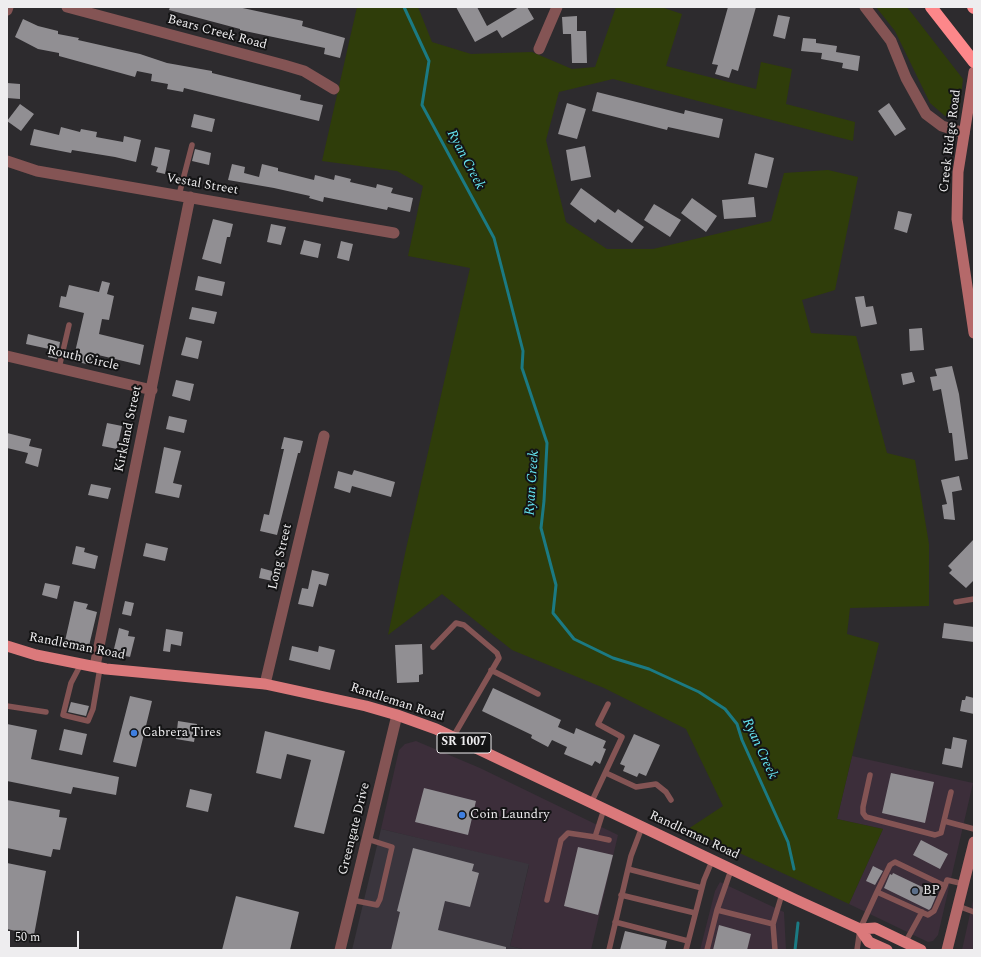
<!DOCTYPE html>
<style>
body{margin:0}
#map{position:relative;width:981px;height:957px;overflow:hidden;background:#2d2b2e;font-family:Spectral,serif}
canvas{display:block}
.frame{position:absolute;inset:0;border:8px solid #eeedef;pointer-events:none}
.scale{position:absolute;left:8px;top:931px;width:71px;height:18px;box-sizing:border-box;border:2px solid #eeedef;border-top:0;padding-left:5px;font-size:12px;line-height:14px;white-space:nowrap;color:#eeedef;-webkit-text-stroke:3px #141415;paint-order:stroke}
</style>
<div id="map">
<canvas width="981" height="957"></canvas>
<div class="frame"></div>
<div class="scale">50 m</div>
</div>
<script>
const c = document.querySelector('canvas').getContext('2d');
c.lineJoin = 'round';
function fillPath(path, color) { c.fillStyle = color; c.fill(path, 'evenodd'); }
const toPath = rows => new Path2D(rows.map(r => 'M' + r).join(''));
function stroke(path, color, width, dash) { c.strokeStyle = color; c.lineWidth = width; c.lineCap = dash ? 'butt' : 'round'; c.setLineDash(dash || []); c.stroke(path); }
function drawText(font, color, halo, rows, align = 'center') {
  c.font = font + ' Spectral,serif'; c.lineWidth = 4; c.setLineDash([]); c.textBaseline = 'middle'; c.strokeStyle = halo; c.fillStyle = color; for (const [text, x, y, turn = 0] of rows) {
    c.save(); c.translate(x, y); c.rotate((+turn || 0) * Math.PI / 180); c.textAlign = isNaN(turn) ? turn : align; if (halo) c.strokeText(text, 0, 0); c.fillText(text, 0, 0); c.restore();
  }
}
fillPath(toPath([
 [416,741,480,768,618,835,591,950,526,950,510,946,529,865,381,829,399,750,405,744],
 [852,756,973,783,938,935,933,941,928,942,849,904,883,829,837,819],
 [720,882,784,912,786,950,700,950,715,891],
 [974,896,974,950,962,950]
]), '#3c2e3a');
fillPath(toPath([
 [381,829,529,864,510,946,526,950,352,950]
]), '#3a353d');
fillPath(toPath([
 [357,7,418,7,432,42,471,54,532,52,572,69,595,67,616,7,661,7,682,14,666,66,756,89,761,62,792,69,786,104,855,122,853,141,613,79,559,92,546,140,566,222,607,249,653,249,771,221,784,173,828,170,858,177,835,290,802,300,811,333,856,336,887,453,915,460,929,544,929,606,850,608,847,634,879,643,837,819,883,829,849,904,688,829,723,806,686,729,604,688,512,650,442,594,388,635,406,549,470,268,408,256,423,186,397,171,322,161],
 [876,7,907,7,963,79,959,113,954,117,945,116,930,103,895,31]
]), '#2f3d0a');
stroke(toPath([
 [404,7,429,61,422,105,494,238,523,351,522,368,547,443,544,501,541,528,556,585,553,613,574,639,613,658,649,669,699,692,725,709,737,724,742,740,788,842,794,869],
 [795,950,798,923]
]), '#1b7a83', 3);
fillPath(toPath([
 [170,7,238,7,303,21,302,26,345,38,340,58,324,54,325,48,240,30,240,29,169,10],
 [456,7,477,7,487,26,519,7,527,7,534,19,502,38,497,30,475,42],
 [728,7,756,7,738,71,732,69,729,78,715,74,718,65,712,64],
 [778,15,790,17,785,39,773,36],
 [577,16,577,31,586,31,587,63,572,63,571,34,563,34,562,17],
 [23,19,38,26,58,31,58,34,79,38,78,40,140,54,167,63,212,71,212,73,301,95,300,100,323,105,319,121,184,88,183,92,167,89,168,84,151,81,152,74,137,71,135,77,59,56,59,53,38,49,15,37],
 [803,38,816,39,816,43,837,46,836,52,860,56,858,71,842,68,843,63,821,59,822,53,801,51],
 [7,83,20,84,20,99,7,98],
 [597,92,684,114,685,110,723,119,719,138,668,127,667,130,592,111],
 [567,103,586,109,577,139,558,134],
 [889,103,906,129,895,136,878,111],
 [20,104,34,114,21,131,7,121],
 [194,114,215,119,212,132,191,127],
 [61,127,80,132,81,129,97,132,96,137,123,142,124,136,141,140,136,162,115,157,72,150,71,153,30,145,34,129,59,135],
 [585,146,591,177,571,181,566,150],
 [155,147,170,150,165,174,156,172,158,167,151,165],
 [195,149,211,153,209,165,192,161],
 [755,153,774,158,767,188,748,184],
 [232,164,245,167,244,173,259,177,262,164,278,168,278,171,314,180,315,175,334,180,335,175,351,179,350,182,376,188,377,184,393,188,391,193,413,198,410,212,388,207,387,210,324,197,323,202,309,198,310,196,274,188,228,180],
 [581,188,615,213,618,209,644,227,632,243,598,219,595,223,570,204],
 [754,197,756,217,724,219,722,200],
 [692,198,717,216,706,232,681,213],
 [654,204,681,220,670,237,644,220],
 [898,211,912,214,907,233,894,229],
 [213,219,233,224,230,237,227,237,221,264,202,259],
 [271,224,286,227,281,245,267,242],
 [304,240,321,244,318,258,300,254],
 [341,241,353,244,349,261,337,258],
 [198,276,225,282,222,296,195,290],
 [102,281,110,283,107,294,114,296,109,320,102,319,99,334,144,345,140,365,94,354,91,365,73,361,84,313,59,307,61,296,66,297,69,285,99,292],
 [864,296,866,307,873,306,877,324,861,327,855,297],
 [192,307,217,312,214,324,189,319],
 [922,328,924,350,910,351,909,329],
 [28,334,60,342,57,359,48,357,49,349,26,344],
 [186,337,202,341,198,359,181,355],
 [952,366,959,394,968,459,955,461,952,433,949,433,941,389,933,391,930,377,937,376,935,369],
 [912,372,915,382,903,385,901,374],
 [176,380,194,384,190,401,172,396],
 [169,416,187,420,184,433,166,429],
 [107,423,122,426,117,449,102,446],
 [7,433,31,439,29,446,42,449,38,467,25,463,28,453,7,448],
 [284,437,303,441,300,453,298,453,277,535,260,531,264,514,269,515,284,449,281,449],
 [164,447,181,451,173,483,182,485,179,498,155,493],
 [354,470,395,482,391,497,352,486,350,493,334,488,338,471,352,475],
 [959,476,962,490,952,492,955,520,944,519,942,505,947,504,941,480],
 [91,484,111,488,108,499,88,495],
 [974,539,974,580,966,588,949,573,952,570,948,566],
 [146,543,168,548,165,561,143,556],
 [76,546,85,548,84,552,98,556,95,569,72,564],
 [261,568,279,573,277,582,259,578],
 [312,570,329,574,326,586,319,584,313,607,298,604,302,588,308,589],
 [45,583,60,586,57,599,42,595],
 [74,601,88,604,86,609,97,612,89,646,65,641],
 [125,601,134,603,131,616,122,614],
 [944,623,974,627,974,642,942,638],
 [119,628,129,631,128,636,135,637,130,657,113,653],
 [166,629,183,632,181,646,171,644,170,652,163,651],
 [422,644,423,674,419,675,419,682,397,683,395,645],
 [292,646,318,652,319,646,335,650,330,670,289,660],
 [493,688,561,720,558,727,574,734,576,728,606,741,603,748,606,749,600,764,595,761,592,766,564,754,567,747,552,740,548,747,531,738,532,735,482,711],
 [130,696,152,701,136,767,113,762],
 [966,696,974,698,974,714,960,711,962,700,965,700],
 [71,702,89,706,86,716,68,712],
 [178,721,197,724,194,742,176,739],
 [7,724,37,730,31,759,119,777,116,795,73,787,71,794,7,781],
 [64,729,87,734,82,755,59,750],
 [265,731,345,751,324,834,294,827,311,760,287,754,281,779,256,773],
 [634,734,660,745,646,776,639,773,637,777,623,771,625,766,620,764],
 [953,737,967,740,962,768,942,764,945,748,951,749],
 [891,773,934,782,925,823,882,813],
 [424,788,476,801,468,835,415,822],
 [190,789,212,794,208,812,186,807],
 [7,800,60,810,59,817,67,818,60,850,53,849,51,857,7,848],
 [921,840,948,854,940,869,913,855],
 [578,847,613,855,598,915,564,906],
 [413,848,474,864,472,871,479,873,470,907,445,901,438,930,506,947,506,950,391,950,400,912,397,911],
 [7,863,46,871,34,935,7,929],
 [873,866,883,871,875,885,866,881],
 [893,873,937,894,931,908,929,910,884,888,890,874,892,875],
 [236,896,299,912,290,950,222,950],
 [719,925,751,934,747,950,713,950],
 [625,931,667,941,665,950,620,950]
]), '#918f93');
stroke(toPath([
 [179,195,192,145],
 [59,368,69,325],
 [956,602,974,599],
 [433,647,456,623,464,625,497,653,499,658,453,737],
 [81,664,71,683,63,715,88,721,93,709,100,668],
 [491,670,538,694],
 [7,706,46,712],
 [606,773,636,787,656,784,666,792,671,800],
 [870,775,863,807,863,813,866,817,935,835,941,833,951,792],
 [591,803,622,737,598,724,608,704],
 [944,821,974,829],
 [595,837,609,840],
 [628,869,702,888],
 [731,870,717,910,773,924,782,894],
 [945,886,895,862,890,865,877,892,928,915,934,911,945,886,947,880,964,884],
 [621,895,695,913],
 [352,900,377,905,380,899,392,847,367,839],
 [547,900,561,840,568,833,595,837,604,809],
 [958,906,974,912],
 [615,922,688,941],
 [773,924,775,950],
 [905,943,922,912],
 [609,950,631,856,642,827],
 [686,950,704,880,712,861],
 [707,950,717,910],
 [857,950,860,929,877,892]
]), '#845454', 5.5);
stroke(toPath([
 [67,7,284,65,304,71,334,89],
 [865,7,891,41,906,78,926,114,942,126,964,133],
 [7,10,8,7],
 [539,49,557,7],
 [7,161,37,171,394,233],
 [7,356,152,390],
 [95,666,190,197],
 [265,684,324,436],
 [340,950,397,715]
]), '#845454', 11);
stroke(toPath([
 [974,72,958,172,957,219,974,333],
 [947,950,974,842]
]), '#b5696a', 11);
stroke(toPath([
 [7,646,36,655,106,669,265,684,366,706,397,715,436,729,796,900,860,929,875,928,921,950],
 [860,929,869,942,887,950]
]), '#db797b', 11);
stroke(toPath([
 [931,7,974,62],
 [973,7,974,8]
]), '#fd878a', 12);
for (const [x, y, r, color] of [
 [134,733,4,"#3f7fe0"],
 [462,815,4,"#3f7fe0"],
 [915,891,4,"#5c6f8a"]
]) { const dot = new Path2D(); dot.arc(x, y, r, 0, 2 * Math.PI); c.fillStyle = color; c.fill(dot); stroke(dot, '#141415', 1.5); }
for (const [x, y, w] of [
 [464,743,54]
]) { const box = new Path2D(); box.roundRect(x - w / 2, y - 10, w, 20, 3); c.fillStyle = '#141415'; c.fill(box); stroke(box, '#eeedef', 1); }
drawText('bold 12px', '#eeedef', null, [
 ["SR 1007",464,743]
]);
drawText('13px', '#eeedef', '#141415', [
 ["Bears Creek Road",217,33,15],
 ["Creek Ridge Road",951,141,-83],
 ["Vestal Street",202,185,10],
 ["Routh Circle",83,359,13],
 ["Kirkland Street",129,429,-78],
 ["Long Street",281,557,-77],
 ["Randleman Road",77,647,11],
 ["Randleman Road",397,703,18],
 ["Greengate Drive",355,829,-76],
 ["Randleman Road",694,836,25]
]);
drawText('13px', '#eeedef', '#141415', [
 ["Cabrera Tires",142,733],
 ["Coin Laundry",470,815],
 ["BP",923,891]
], 'left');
drawText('italic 14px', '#65e5f2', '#141415', [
 ["Ryan Creek",465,160,62],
 ["Ryan Creek",533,483,-86],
 ["Ryan Creek",759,749,65]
]);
</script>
